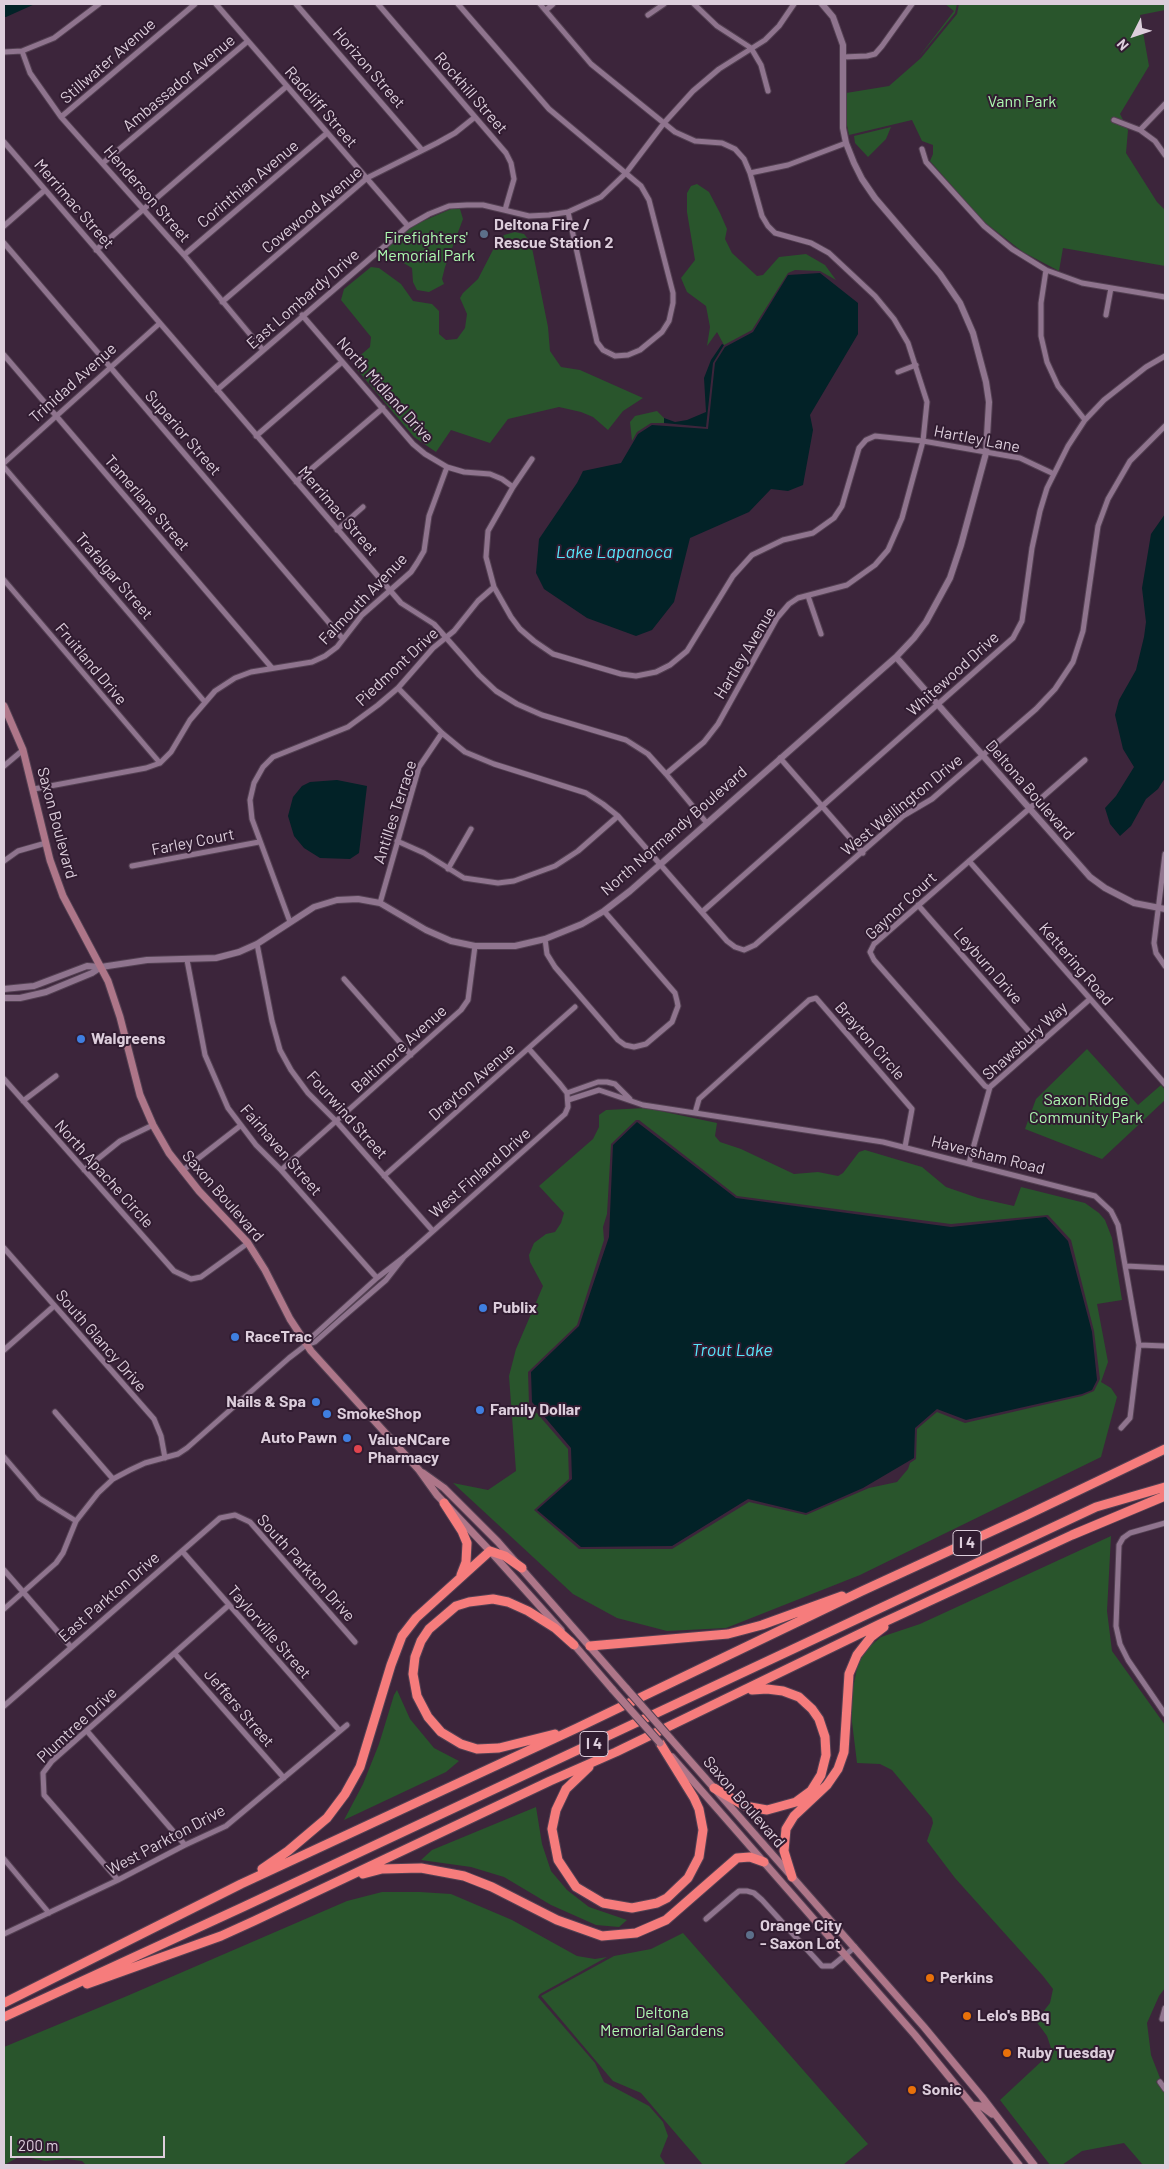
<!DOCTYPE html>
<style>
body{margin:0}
#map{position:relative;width:1169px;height:2169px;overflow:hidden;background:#3c253b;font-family:Barlow,sans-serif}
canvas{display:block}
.frame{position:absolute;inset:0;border:5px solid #ddcedc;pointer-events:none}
.north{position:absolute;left:1109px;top:10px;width:50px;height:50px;-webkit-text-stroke:4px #311c31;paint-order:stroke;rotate:229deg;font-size:14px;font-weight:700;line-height:20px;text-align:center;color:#ddcedc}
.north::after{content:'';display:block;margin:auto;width:18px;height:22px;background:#ddcedc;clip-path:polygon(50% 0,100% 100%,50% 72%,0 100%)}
.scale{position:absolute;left:10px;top:2136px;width:155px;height:22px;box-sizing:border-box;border:2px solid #ddcedc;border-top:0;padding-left:6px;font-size:15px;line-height:18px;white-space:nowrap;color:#ddcedc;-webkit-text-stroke:4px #311c31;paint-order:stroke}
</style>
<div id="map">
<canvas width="1169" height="2169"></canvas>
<div class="frame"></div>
<div class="north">N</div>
<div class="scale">200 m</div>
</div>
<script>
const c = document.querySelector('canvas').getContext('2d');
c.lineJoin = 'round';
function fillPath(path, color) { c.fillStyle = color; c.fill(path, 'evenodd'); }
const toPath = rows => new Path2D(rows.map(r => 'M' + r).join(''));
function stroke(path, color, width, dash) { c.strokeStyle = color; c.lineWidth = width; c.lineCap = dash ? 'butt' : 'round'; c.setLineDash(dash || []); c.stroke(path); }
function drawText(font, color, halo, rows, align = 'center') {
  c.font = font + ' Barlow,sans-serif'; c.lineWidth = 4; c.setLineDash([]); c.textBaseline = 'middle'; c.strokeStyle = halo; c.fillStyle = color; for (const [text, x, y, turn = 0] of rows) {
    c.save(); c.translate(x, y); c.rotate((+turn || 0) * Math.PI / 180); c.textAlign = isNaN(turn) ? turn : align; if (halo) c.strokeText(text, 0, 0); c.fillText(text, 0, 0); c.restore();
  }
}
fillPath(toPath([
 [945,4,957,4,955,13,918,58,954,11],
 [959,4,1165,4,1165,10,1140,15,1149,66,1120,114,1128,130,1126,153,1157,202,1165,210,1165,266,1063,248,1059,271,1023,252,983,221,930,161,933,154,933,145,922,141,912,120,849,135,845,116,846,93,889,86,921,58,957,14],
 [891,127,886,139,868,157,855,143,854,136],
 [697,184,709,192,720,213,727,229,725,239,732,253,757,276,763,275,779,257,806,254,825,265,836,280,820,271,795,270,788,273,752,330,724,345,717,332,707,346,710,327,706,306,687,292,681,278,695,260,687,212,687,193,691,186],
 [451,209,460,209,463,219,445,267,442,279,444,284,429,292,417,290,413,282,412,268,390,255,387,246,414,225],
 [515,232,524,234,531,243,548,327,550,351,561,367,580,370,643,398,623,411,608,430,593,417,581,412,559,407,508,419,490,443,451,430,436,452,414,437,354,366,356,359,370,347,371,337,341,300,344,289,371,267,379,268,401,284,413,301,432,304,439,311,439,334,446,340,457,339,465,328,467,314,460,298,463,293,478,279,495,246,504,235],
 [657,411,664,418,664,423,651,423,637,432,632,441,630,422,635,416],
 [1087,1049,1138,1105,1161,1085,1165,1090,1165,1100,1102,1159,1025,1129,1036,1099],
 [646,1108,717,1123,715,1136,720,1142,741,1149,794,1174,818,1172,838,1176,843,1173,859,1152,865,1150,922,1167,946,1187,978,1198,1014,1206,1021,1187,1085,1203,1099,1213,1105,1220,1112,1238,1122,1300,1097,1304,1108,1362,1101,1382,1111,1388,1117,1397,1101,1457,860,1575,726,1628,667,1631,617,1618,573,1594,453,1483,488,1490,516,1471,509,1376,516,1349,543,1286,530,1262,529,1255,534,1243,546,1234,555,1232,561,1223,564,1213,539,1186,593,1139,599,1127,599,1115,606,1110],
 [636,1120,639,1120,737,1196,951,1224,1048,1215,1071,1240,1094,1331,1100,1379,1094,1391,1082,1396,965,1423,937,1412,917,1429,916,1459,910,1463,908,1469,897,1482,869,1488,806,1515,749,1502,672,1549,579,1549,534,1510,569,1479,568,1449,529,1404,528,1372,577,1325,604,1240,603,1227,607,1214,611,1144],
 [1111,1536,1107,1611,1112,1651,1165,1725,1165,1988,1159,1996,1147,2023,1151,2055,1160,2078,1156,2082,1165,2093,1165,2165,1143,2165,1124,2143,1082,2151,1062,2165,1050,2165,1000,2100,1044,2059,1051,2048,1047,2036,1036,2021,1050,2003,1053,1989,1043,1976,955,1878,927,1841,933,1823,932,1818,892,1770,880,1764,857,1763,852,1722,852,1693,857,1668,864,1651,881,1637,920,1624],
 [397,1690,410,1719,434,1748,459,1761,446,1772,344,1820,363,1784,379,1744,394,1695],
 [536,1807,542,1844,551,1871,567,1890,589,1907,627,1920,619,1927,596,1925,551,1905,504,1877,471,1867,421,1860,432,1850],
 [382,1892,420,1892,451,1894,512,1920,577,1956,595,1959,607,1957,540,1994,538,1997,595,2063,604,2082,649,2106,663,2122,668,2136,660,2156,666,2165,86,2165,82,2161,67,2159,45,2161,26,2157,17,2158,4,2165,4,2047,127,1996,347,1901],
 [683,1933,868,2144,843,2165,703,2165,641,2093,613,2081,541,1996,614,1956,651,1949]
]), '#29552c');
fillPath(toPath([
 [4,4,35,4,6,17,4,17],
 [820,273,858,303,858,334,810,415,813,430,803,485,788,491,771,489,749,512,690,538,674,602,652,630,636,636,587,618,544,589,536,573,539,539,577,483,583,471,621,463,638,434,652,425,708,429,715,363,725,347,753,332,788,275],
 [722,344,724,345,713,363,706,427,664,423,664,418,675,422,687,420,706,412,704,378,711,360],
 [1165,514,1165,778,1158,789,1146,799,1131,826,1120,836,1110,824,1105,808,1116,796,1134,767,1123,749,1115,715,1119,700,1136,670,1144,637,1146,622,1142,588,1151,534],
 [337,780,367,786,359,853,350,859,320,858,304,848,294,836,288,816,293,797,302,786,310,782],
 [637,1122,736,1198,951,1227,1046,1217,1068,1241,1092,1332,1097,1380,1092,1390,1082,1394,966,1420,937,1409,915,1428,914,1458,863,1488,806,1513,748,1499,672,1546,581,1547,537,1510,572,1479,571,1448,532,1402,531,1372,579,1326,609,1237,613,1145]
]), '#022227');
const minor = toPath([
 [216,4,408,226],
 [296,4,422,150],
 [378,4,506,153,511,163,514,179,505,210],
 [458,4,549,109,641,186,649,200,673,293,673,303,669,321,662,332,640,350,628,355,615,356,603,350,597,342,568,212],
 [540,4,591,64,675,132,695,141,722,143,735,149,744,159,750,173,762,216,768,226,775,233,811,243,829,253,875,296,894,319,908,343,927,402,923,441,902,518,888,550,875,565,847,585,798,598,789,604,777,618,718,724,704,742,666,774],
 [694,4,717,26,751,48,761,65,768,91],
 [546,10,553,4],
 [648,15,664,4],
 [22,51,30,73,61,117,184,255,263,350],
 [4,52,22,51,54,38,99,4],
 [843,57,867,56,875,54,882,46,912,4],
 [61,117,195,4],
 [1114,120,1140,130,1155,141,1165,155],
 [1140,130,1165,104],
 [4,142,401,603,434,624,479,675,496,691,517,704,542,715,626,740,648,754,666,774,706,822],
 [922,149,926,162,984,226,1012,249,1046,270,1082,283,1165,297],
 [103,163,248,41],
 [750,173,788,165,846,143],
 [4,226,45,190],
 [4,243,343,639],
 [96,250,287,86],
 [184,255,327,133],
 [1046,270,1041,303,1041,336,1047,362,1058,386,1085,420],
 [222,302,367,178,437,143,455,133,475,117],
 [302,315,413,444,425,454,447,467,464,472,490,474,502,479,513,487],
 [1106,315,1111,288],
 [4,355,272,668],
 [898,372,916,365],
 [217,390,408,226,429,214,449,206,467,205,483,205,529,216,549,215,568,212,601,197,626,173,664,123,693,91,719,69,765,40,779,26,794,4],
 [256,436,342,362],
 [532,459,513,487,488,531,486,557,494,587,511,617,520,629,534,641,553,654,621,674,636,676,656,672,670,665,687,651,733,576,752,555,783,540,813,533,834,518,842,506,859,448,866,440,875,436,923,441,1020,458,1054,474],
 [4,463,160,323],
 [4,467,204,701],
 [296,482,383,408],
 [337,530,363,507],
 [4,580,160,763],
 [808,596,821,634],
 [398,688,442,733,465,752,494,764,586,793,603,804,618,816,727,941,735,947,744,950,755,945,903,816,932,799,1036,709,1055,689,1073,662,1083,631,1098,526,1108,499,1130,461,1165,426],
 [780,758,863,853],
 [4,766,23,750],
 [34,789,146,768,160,763,171,752,190,720,215,691,235,678,251,672,312,662,325,656,337,647,362,615,411,572,417,563,424,551,429,516,447,467],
 [397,841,424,853,464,878,498,883,514,881,555,866,578,851,618,816],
 [1165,854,1154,943,1156,953,1165,966],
 [4,861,18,851,46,843],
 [969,861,1165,1084],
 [132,866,259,842],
 [448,869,471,829],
 [380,903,419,767,442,733],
 [918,905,1039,1043],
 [702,912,1013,638,1022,621,1032,548,1040,511,1047,488,1068,446,1085,420,1104,400,1146,367,1165,356],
 [290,922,252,819,250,800,254,783,263,767,273,757,348,727,378,705,398,688,433,648,454,631,478,601,494,587],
 [545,939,547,954,555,967,618,1040,625,1045,634,1047,646,1044,672,1022,678,1006,677,1001,675,993,604,911],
 [257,944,272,1021,280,1050,291,1070,308,1093,336,1121,432,1230],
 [187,960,205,1055,228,1108,256,1145,281,1170,377,1278],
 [344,979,411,1055],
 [4,1079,174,1271,191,1279,201,1277,248,1243],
 [989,1088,985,1086,874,960,870,952,874,944,1085,760],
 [567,1093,598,1082,607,1082,615,1084,630,1099],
 [568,1100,599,1090,643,1105,883,1142,1095,1196,1111,1211,1118,1225,1139,1345,1130,1418,1121,1428],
 [23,1101,56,1076],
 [695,1113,699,1099,809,1000,816,998,912,1109,905,1147],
 [969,1163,990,1087,1090,999],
 [84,1170,120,1141,153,1125],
 [281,1170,461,1010,468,1000,475,946],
 [182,1171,240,1126],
 [384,1176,575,1007],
 [4,1248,154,1419,161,1436,165,1458],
 [1126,1266,1165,1268],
 [307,1345,312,1337,377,1278,404,1257,565,1114,568,1107,567,1093,560,1084,529,1049],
 [1139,1345,1165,1346],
 [4,1350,54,1306],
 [55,1412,113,1479],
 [4,1457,39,1498,76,1521],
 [1165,1523,1130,1533,1123,1538,1119,1545,1116,1626,1120,1644,1128,1660,1165,1714],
 [182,1551,339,1730],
 [4,1570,71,1647],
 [4,1609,56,1563,63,1553,76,1521,98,1493,113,1479,130,1470,145,1463,178,1454,187,1448,289,1358,306,1345,315,1342,341,1319,386,1280,404,1257],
 [175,1654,284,1778],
 [4,1706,220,1518,235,1515,250,1522,355,1642],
 [87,1731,185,1845],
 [4,1859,49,1913],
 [118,1880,44,1795,43,1773,52,1761,229,1605],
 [706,1919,734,1895,739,1891,747,1891,754,1893,762,1900,822,1966,832,1966,855,1947],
 [4,1934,118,1880,185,1845,226,1826,347,1725],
 [1162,2019,1165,2008],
 [1160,2082,1165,2089]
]);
const tertiary = toPath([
 [896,657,1090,877,1105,888,1134,903,1165,909],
 [4,989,34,986,87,966,101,967,147,960,216,958,239,952,257,944,314,907,337,900,358,899,380,903,426,930,451,941,475,946,515,946,545,939,582,924,604,911,630,891,896,657,914,638,926,622,950,578,961,545,986,453,989,402,986,382,973,333,960,303,940,274,875,198,862,179,854,163,846,143,843,128,843,45,833,17,822,4],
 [4,998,20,998,46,992,92,973,101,967]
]);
const secondary = toPath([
 [4,706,23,750,50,860,63,896,108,981,120,1017,140,1095,153,1125,169,1153,199,1191,248,1243,265,1270,290,1319,311,1351,419,1470,437,1495,490,1551,561,1630],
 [423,1473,444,1488,498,1542,627,1689],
 [571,1641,613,1690],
 [670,1738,924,2027,982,2097,1034,2165],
 [672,1757,915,2035,972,2105,1019,2165],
 [972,2105,981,2106,992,2114]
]);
const motorway = toPath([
 [444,1503,462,1531,467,1543,466,1562,461,1575],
 [590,1646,728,1634,762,1625,842,1596],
 [555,1734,499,1748,477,1749,461,1744,441,1732,428,1717,417,1696,413,1674,415,1657,421,1641,429,1629,456,1606,469,1602,493,1599,508,1602,528,1611,555,1628,574,1645],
 [589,1767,566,1789,556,1810,552,1829,558,1860,576,1887,603,1903,632,1908,657,1903,667,1898,688,1878,699,1857,703,1830,699,1809,694,1798,660,1743],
 [714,1788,745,1806,767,1810,796,1802,811,1791,821,1775,826,1755,825,1737,819,1719,812,1709,799,1697,783,1691,767,1689,752,1690],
 [262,1869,288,1851,327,1818,345,1794,360,1767,391,1665,402,1636,416,1618,490,1551,505,1556,522,1568],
 [363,1874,382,1869,421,1868,464,1876,492,1887,557,1920,602,1936,636,1933,666,1920,737,1858,750,1857,764,1862],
 [792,1877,784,1851,786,1829,794,1816,827,1785,838,1769,844,1752,849,1674,857,1655,871,1637,884,1627],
 [87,1984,221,1936,254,1921,550,1781,616,1752,880,1624,1072,1535,1165,1496],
 [4,2003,241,1884,577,1728,862,1591,1025,1516,1165,1449],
 [4,2017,243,1907,1096,1507,1165,1487]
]);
stroke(minor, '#534052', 7);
stroke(tertiary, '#534052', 8);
stroke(secondary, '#534052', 9);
stroke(motorway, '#534052', 11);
stroke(minor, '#8f748e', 5);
stroke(tertiary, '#8f748e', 6);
stroke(secondary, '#ae7689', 7);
stroke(motorway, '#f67c7c', 9);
const secondaryBridge = toPath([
 [627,1689,670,1738],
 [613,1690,660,1743]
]);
stroke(secondaryBridge, '#534052', 9, []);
stroke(secondaryBridge, '#ae7689', 7);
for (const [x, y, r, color] of [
 [484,234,5,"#5c6f8a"],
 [81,1039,5,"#3f7fe0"],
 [483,1308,5,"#3f7fe0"],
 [235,1337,5,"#3f7fe0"],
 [316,1402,5,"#3f7fe0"],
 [480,1410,5,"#3f7fe0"],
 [327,1414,5,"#3f7fe0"],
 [347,1438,5,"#3f7fe0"],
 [358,1449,5,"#e0444e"],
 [750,1935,5,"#5c6f8a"],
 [930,1978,5,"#e8710a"],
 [967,2016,5,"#e8710a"],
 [1007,2053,5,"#e8710a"],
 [912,2090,5,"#e8710a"]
]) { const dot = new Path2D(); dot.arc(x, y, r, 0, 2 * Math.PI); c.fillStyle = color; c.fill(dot); stroke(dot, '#311c31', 2); }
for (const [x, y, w] of [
 [967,1543,28],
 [594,1744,28]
]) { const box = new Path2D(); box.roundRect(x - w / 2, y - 12.5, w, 25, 4); c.fillStyle = '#311c31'; c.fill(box); stroke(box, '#ddcedc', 1); }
drawText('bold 15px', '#ddcedc', null, [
 ["I 4",967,1543],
 ["I 4",594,1744]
]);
drawText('16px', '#ddcedc', '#311c31', [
 ["Stillwater Avenue",108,61,-41],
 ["Horizon Street",369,68,49],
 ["Ambassador Avenue",179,83,-40],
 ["Rockhill Street",471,93,49],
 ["Radcliff Street",321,107,49],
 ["Corinthian Avenue",248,184,-40],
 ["Henderson Street",147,194,49],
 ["Merrimac Street",74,204,49],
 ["Covewood Avenue",312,210,-40],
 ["East Lombardy Drive",303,299,-41],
 ["Trinidad Avenue",73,383,-42],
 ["North Midland Drive",385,390,48],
 ["Superior Street",183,433,49],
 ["Hartley Lane",977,439,11],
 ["Tamerlane Street",147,503,49],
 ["Merrimac Street",338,511,49],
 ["Trafalgar Street",114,576,49],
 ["Falmouth Avenue",363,599,-46],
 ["Hartley Avenue",745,653,-59],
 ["Fruitland Drive",91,664,50],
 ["Piedmont Drive",397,667,-43],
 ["Whitewood Drive",953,674,-42],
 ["Deltona Boulevard",1030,790,49],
 ["West Wellington Drive",902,805,-39],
 ["Antilles Terrace",395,812,-72],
 ["Saxon Boulevard",57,823,75],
 ["North Normandy Boulevard",674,831,-41],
 ["Farley Court",193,842,-11],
 ["Gaynor Court",901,906,-43],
 ["Kettering Road",1076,964,49],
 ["Leyburn Drive",988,966,49],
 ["Brayton Circle",870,1041,49],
 ["Shawsbury Way",1025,1041,-42],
 ["Baltimore Avenue",399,1049,-42],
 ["Drayton Avenue",472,1082,-41],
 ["Fourwind Street",347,1115,48],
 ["Fairhaven Street",281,1150,49],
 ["Haversham Road",988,1155,14],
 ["West Finland Drive",480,1173,-41],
 ["North Apache Circle",104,1174,48],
 ["Saxon Boulevard",223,1196,49],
 ["South Glancy Drive",101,1341,49],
 ["South Parkton Drive",306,1568,48],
 ["East Parkton Drive",109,1597,-41],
 ["Taylorville Street",269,1632,49],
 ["Jeffers Street",239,1708,49],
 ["Plumtree Drive",77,1725,-43],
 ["Saxon Boulevard",744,1802,49],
 ["West Parkton Drive",166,1840,-28]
]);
drawText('16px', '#adf9b0', '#311c31', [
 ["Vann Park",1022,102],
 ["Firefighters'",426,238],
 ["Memorial Park",426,256],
 ["Saxon Ridge",1086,1100],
 ["Community Park",1086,1118],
 ["Deltona",662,2013],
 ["Memorial Gardens",662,2031]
]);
drawText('bold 16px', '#ddcedc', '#311c31', [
 ["Deltona Fire /",494,225],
 ["Rescue Station 2",494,243],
 ["Walgreens",91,1039],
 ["Publix",493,1308],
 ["RaceTrac",245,1337],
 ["Nails & Spa",306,1402,"right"],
 ["Family Dollar",490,1410],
 ["SmokeShop",337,1414],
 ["Auto Pawn",337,1438,"right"],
 ["ValueNCare",368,1440],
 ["Pharmacy",368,1458],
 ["Orange City",760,1926],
 ["- Saxon Lot",760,1944],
 ["Perkins",940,1978],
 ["Lelo's BBq",977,2016],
 ["Ruby Tuesday",1017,2053],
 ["Sonic",922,2090]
], 'left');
drawText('italic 18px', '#56e6fa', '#311c31', [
 ["Lake Lapanoca",614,552],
 ["Trout Lake",732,1350]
]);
</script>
